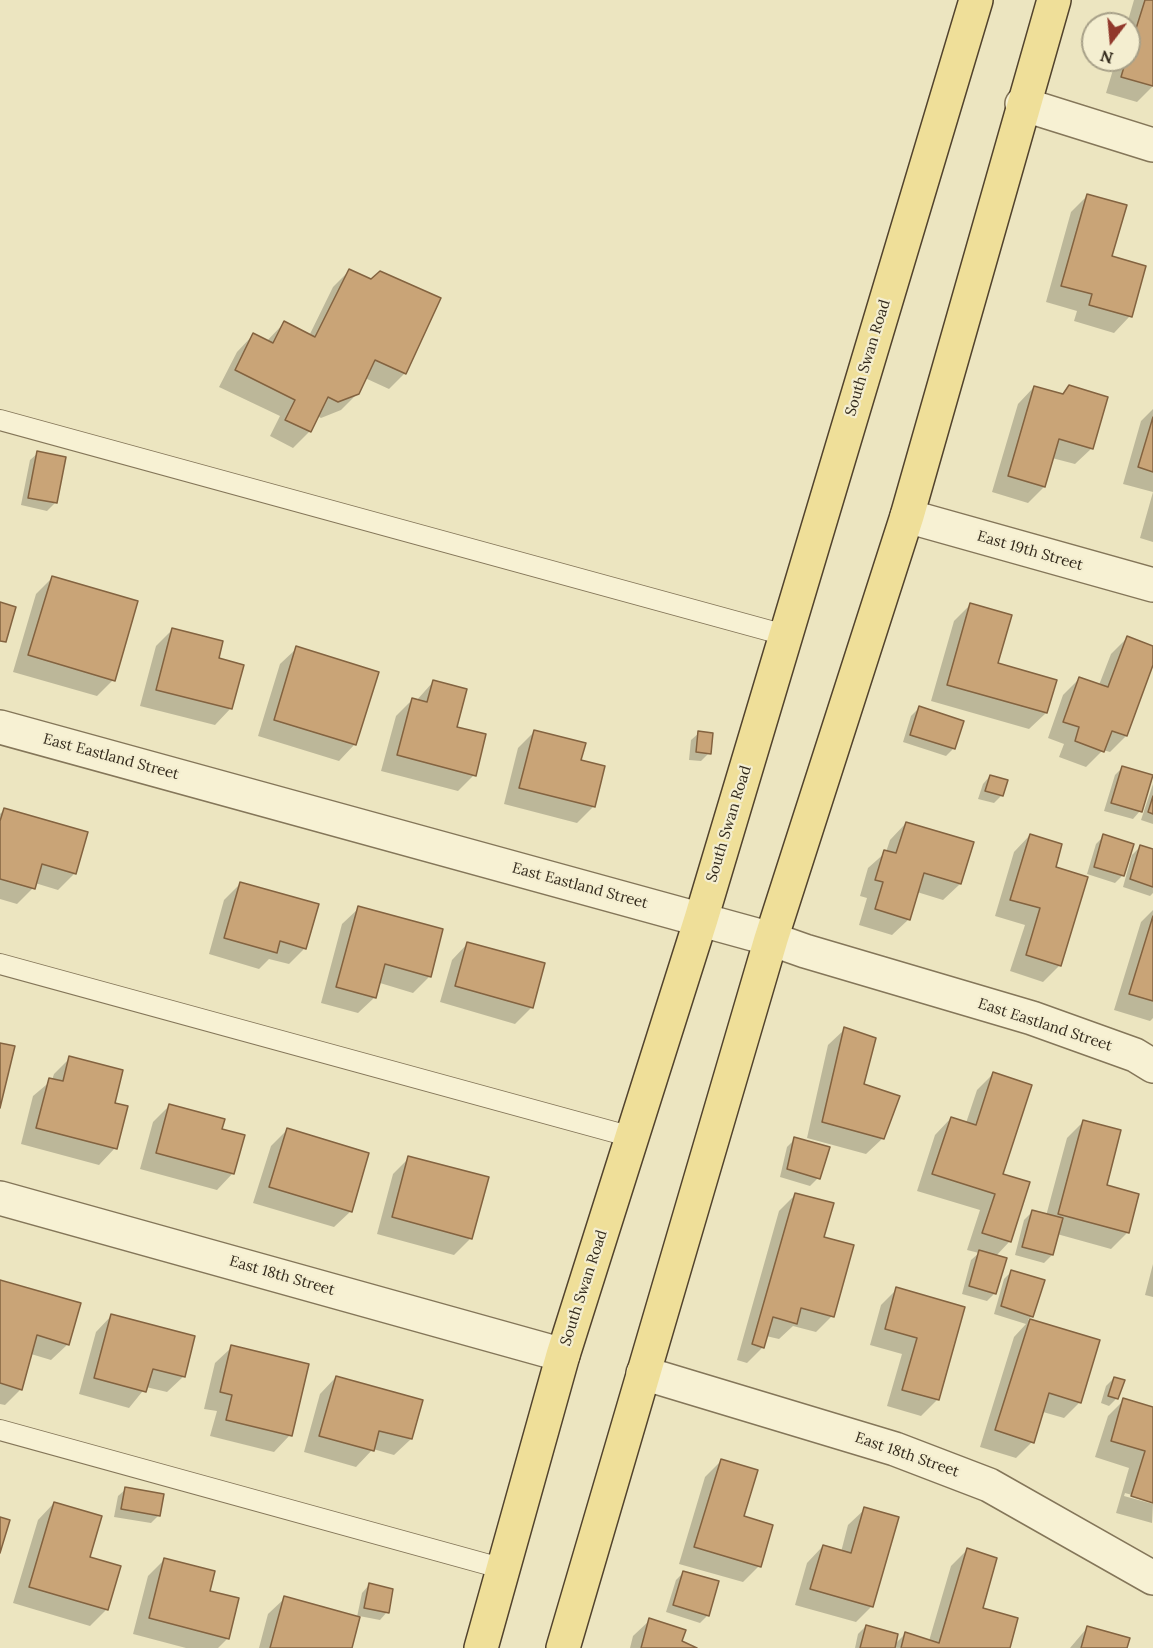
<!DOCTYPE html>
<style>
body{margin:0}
#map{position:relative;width:1153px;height:1648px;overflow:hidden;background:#ece5c0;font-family:Lora,serif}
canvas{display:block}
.north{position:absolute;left:1081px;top:12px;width:60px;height:60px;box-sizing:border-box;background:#f4eed0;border:2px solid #a7a088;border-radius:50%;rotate:196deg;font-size:16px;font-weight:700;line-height:24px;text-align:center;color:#342b1d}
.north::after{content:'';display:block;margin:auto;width:21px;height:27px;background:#91382b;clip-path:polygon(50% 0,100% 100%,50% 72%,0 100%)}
</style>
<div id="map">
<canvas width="1153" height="1648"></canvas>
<div class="north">N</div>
</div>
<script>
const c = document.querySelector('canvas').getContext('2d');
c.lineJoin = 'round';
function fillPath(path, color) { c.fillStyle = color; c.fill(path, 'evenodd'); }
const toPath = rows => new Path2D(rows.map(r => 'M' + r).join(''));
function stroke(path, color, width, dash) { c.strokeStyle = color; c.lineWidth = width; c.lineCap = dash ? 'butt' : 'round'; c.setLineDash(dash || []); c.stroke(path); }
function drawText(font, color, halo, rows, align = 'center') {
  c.font = font + ' Lora,serif'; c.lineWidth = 4.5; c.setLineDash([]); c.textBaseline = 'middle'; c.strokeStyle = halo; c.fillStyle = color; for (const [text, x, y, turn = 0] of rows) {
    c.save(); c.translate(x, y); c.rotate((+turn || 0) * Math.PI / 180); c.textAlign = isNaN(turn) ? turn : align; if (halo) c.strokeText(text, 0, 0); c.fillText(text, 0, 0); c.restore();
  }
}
fillPath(toPath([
 [1134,0,1153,0,1153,86,1137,102,1106,93,1116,60,1129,60,1127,24],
 [1088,195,1130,316,1114,333,1074,321,1077,311,1046,302,1071,212],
 [349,271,371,281,405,373,389,389,365,378,358,393,341,410,321,418,317,416,309,432,293,448,270,436,280,416,219,387,237,352,253,335,266,342,284,323,309,336,333,287],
 [1034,387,1061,395,1070,387,1092,448,1075,464,1052,458,1044,487,1028,503,992,492,1018,404],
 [1153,409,1153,542,1140,538,1153,492,1123,484,1141,421],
 [38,453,64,458,55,503,47,511,21,505,30,460],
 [53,577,113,680,97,696,13,672,36,594],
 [970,605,997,664,1055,681,1046,713,1029,729,931,701,954,621],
 [172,630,231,708,215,725,140,706,156,646],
 [1127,638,1153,647,1153,661,1126,736,1110,752,1103,750,1086,767,1059,757,1064,744,1048,738,1063,695,1079,679,1099,685,1111,654],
 [297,648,355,744,339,761,258,736,280,664],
 [433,682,474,775,458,791,381,771,396,716,412,700,416,701],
 [919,708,954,748,946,756,903,742,911,716],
 [534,732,580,761,594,806,577,823,504,804,518,748],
 [699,733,709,753,701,761,689,760,691,740],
 [1123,767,1140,811,1133,819,1104,811,1115,775],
 [990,776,1002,795,994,803,978,799,983,784],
 [1153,784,1153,824,1141,820],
 [4,810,75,873,58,890,35,883,33,888,17,904,0,899,0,814],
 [906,823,972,843,960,884,943,900,917,892,909,919,892,935,859,925,867,898,860,896,868,868,886,852,890,840],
 [1030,835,1054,868,1060,965,1043,982,1010,971,1025,925,995,916,1014,852],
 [1104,836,1123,875,1115,883,1087,874,1096,844],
 [1140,847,1153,851,1153,893,1150,896,1123,887,1132,855],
 [241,883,305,948,289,964,269,959,259,969,209,954,224,900],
 [359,908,430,976,413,993,380,983,375,997,358,1013,321,1003,342,924],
 [1153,910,1153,1018,1150,1021,1114,1010,1141,922],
 [468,943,532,1007,515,1024,440,1002,452,960],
 [845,1029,883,1138,866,1154,807,1138,828,1045],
 [70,1058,113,1104,115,1148,99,1165,21,1144,33,1096,52,1080,54,1074],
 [993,1074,1010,1241,995,1257,995,1293,987,1301,962,1294,971,1260,979,1253,967,1250,980,1210,917,1191,935,1135,951,1118,966,1123,977,1090],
 [169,1106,233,1173,217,1190,140,1169,153,1122],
 [1083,1122,1105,1186,1137,1195,1127,1233,1111,1249,1057,1234,1052,1255,1044,1263,1015,1255,1024,1220,1032,1212,1046,1216,1067,1138],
 [287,1130,351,1211,334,1227,253,1203,271,1146],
 [795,1139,818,1178,810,1186,780,1177,787,1147],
 [409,1158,471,1238,454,1255,377,1234,393,1174],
 [796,1194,822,1238,832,1316,816,1332,793,1326,779,1339,766,1336,763,1347,747,1363,737,1360,779,1211],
 [1153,1264,1153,1297,1145,1295],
 [1012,1271,1032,1316,1028,1320,1098,1341,1080,1402,1064,1418,1043,1412,1032,1442,1016,1458,980,1447,1014,1337,1026,1324,994,1314,1004,1279],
 [0,1282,68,1344,51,1360,31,1354,21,1389,5,1405,0,1404],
 [897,1289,964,1308,938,1399,921,1416,887,1406,902,1354,870,1345,881,1305],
 [112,1315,184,1376,167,1392,146,1387,129,1408,79,1394,96,1332],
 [232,1347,290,1435,274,1452,210,1436,217,1411,204,1409,215,1363],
 [336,1377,411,1439,394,1455,373,1449,356,1467,304,1452,320,1394],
 [1114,1378,1117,1398,1109,1406,1101,1403,1106,1386],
 [1124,1400,1153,1409,1153,1501,1125,1493,1124,1496,1153,1504,1152,1523,1116,1513,1129,1468,1095,1457,1108,1416],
 [721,1461,759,1566,743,1582,679,1564,705,1477],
 [126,1489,159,1515,151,1523,114,1517,118,1496],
 [54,1503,88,1558,107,1609,90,1626,13,1603,38,1520],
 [865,1509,872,1606,856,1622,795,1605,807,1563,823,1546,841,1552,848,1525],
 [967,1550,981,1609,1009,1648,855,1648,858,1634,866,1626,894,1645,905,1634,929,1641,951,1566],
 [164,1560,228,1638,218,1648,186,1648,133,1634,148,1576],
 [684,1572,708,1615,700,1623,666,1612,676,1580],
 [369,1585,387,1612,380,1620,359,1616,351,1648,259,1648,268,1614,285,1598,357,1617,362,1593],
 [650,1620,681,1642,693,1648,630,1648,633,1636],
 [1087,1628,1125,1648,1070,1648]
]), '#0003');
const building = toPath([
 [1145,0,1153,0,1153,86,1121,77,1126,60,1129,60,1129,51,1145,0],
 [1087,194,1127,205,1112,256,1146,266,1132,317,1089,305,1092,294,1061,286,1087,194],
 [349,269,371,279,380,271,441,298,406,374,375,360,359,394,338,402,328,397,311,432,285,420,295,400,235,370,253,333,273,343,284,321,315,337,349,269],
 [1069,385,1108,397,1093,449,1059,439,1045,487,1008,476,1034,386,1063,394,1069,385],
 [1153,417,1153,472,1138,467,1153,417],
 [37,451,66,457,57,503,28,498,37,451],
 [52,576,138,601,115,681,28,655,52,576],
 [0,602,16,607,6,642,0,641,0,602],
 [970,603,1012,615,998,663,1057,680,1047,713,947,685,970,603],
 [172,628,223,641,219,658,244,665,232,709,156,690,172,628],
 [1127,636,1153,646,1153,665,1127,736,1112,731,1104,752,1075,741,1079,727,1063,722,1079,677,1108,687,1127,636],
 [296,646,379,672,356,745,274,720,296,646],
 [433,680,467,689,457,727,486,734,476,776,397,755,412,698,427,702,433,680],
 [919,706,964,721,955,749,910,735,919,706],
 [534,730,586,743,581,760,605,766,595,807,519,788,534,730],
 [698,731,713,733,711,754,696,752,698,731],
 [1122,766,1153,775,1142,812,1111,803,1122,766],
 [990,775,1008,780,1003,796,985,791,990,775],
 [1153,796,1153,814,1148,812,1153,796],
 [4,808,88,832,76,874,42,864,35,889,0,879,0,821,4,808],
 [906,822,974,842,961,884,924,873,910,920,875,909,883,882,875,880,884,850,896,853,906,822],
 [1030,834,1062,844,1056,867,1088,877,1061,966,1026,955,1040,908,1010,900,1030,834],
 [1103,834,1134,844,1124,876,1094,867,1103,834],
 [1140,845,1153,849,1153,887,1130,879,1140,845],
 [240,882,319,904,306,949,280,941,277,953,224,938,240,882],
 [358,906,443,929,431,977,385,964,376,998,336,987,358,906],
 [1153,916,1153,1001,1129,994,1153,916],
 [467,942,545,963,533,1008,455,986,467,942],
 [844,1027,876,1038,864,1084,900,1096,884,1139,822,1122,844,1027],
 [0,1043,15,1046,0,1108,0,1043],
 [69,1056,123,1070,115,1103,128,1106,117,1149,36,1128,49,1078,63,1081,69,1056],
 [993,1072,1032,1085,1003,1174,1030,1182,1011,1242,982,1233,995,1194,932,1174,951,1117,976,1125,993,1072],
 [169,1104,225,1119,222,1129,245,1135,234,1174,156,1153,169,1104],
 [1083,1120,1121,1130,1107,1185,1139,1194,1129,1233,1058,1214,1083,1120],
 [287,1128,369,1153,352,1212,269,1187,287,1128],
 [794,1137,830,1147,820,1179,787,1169,794,1137],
 [408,1156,489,1177,472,1239,392,1217,408,1156],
 [795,1193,834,1203,824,1237,854,1245,834,1317,801,1308,797,1324,773,1317,764,1348,752,1344,795,1193],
 [1032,1210,1063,1218,1053,1255,1022,1247,1032,1210],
 [979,1250,1007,1258,996,1294,969,1286,979,1250],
 [1011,1270,1045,1280,1033,1317,1001,1306,1011,1270],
 [0,1280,81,1303,69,1345,37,1335,22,1390,0,1383,0,1280],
 [896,1287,965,1307,939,1400,902,1390,917,1338,885,1329,896,1287],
 [111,1314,195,1336,185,1377,153,1369,146,1392,94,1378,111,1314],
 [1030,1319,1100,1340,1081,1403,1049,1393,1034,1443,995,1430,1030,1319],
 [231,1345,309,1364,292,1436,226,1420,232,1395,220,1392,231,1345],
 [336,1376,423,1400,412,1439,379,1431,374,1451,319,1436,336,1376],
 [1114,1377,1125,1380,1118,1399,1108,1396,1114,1377],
 [1123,1398,1153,1407,1153,1503,1131,1496,1145,1451,1111,1441,1123,1398],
 [721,1459,758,1470,744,1516,773,1525,761,1567,694,1547,721,1459],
 [125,1487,164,1494,160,1516,121,1509,125,1487],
 [54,1502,102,1516,90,1557,121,1566,108,1610,29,1587,54,1502],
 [864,1507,899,1517,873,1607,810,1589,823,1545,851,1553,864,1507],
 [0,1517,10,1520,0,1553,0,1517],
 [967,1548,997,1558,983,1608,1018,1618,1010,1648,901,1648,905,1632,939,1643,967,1548],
 [164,1558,215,1571,210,1591,239,1598,229,1639,149,1618,164,1558],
 [683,1571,719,1581,709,1616,673,1605,683,1571],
 [369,1583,393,1589,389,1613,364,1608,369,1583],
 [284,1596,360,1617,352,1648,270,1648,284,1596],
 [649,1618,686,1630,682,1641,697,1648,641,1648,649,1618],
 [866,1625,898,1634,895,1648,860,1648,866,1625],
 [1087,1626,1130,1638,1127,1648,1081,1648,1087,1626]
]);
fillPath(building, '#c9a477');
stroke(building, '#836340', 1.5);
const lane = toPath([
 [0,420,785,635],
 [0,964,632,1137],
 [0,1430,504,1569]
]);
const street = toPath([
 [1022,104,1153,145],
 [907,516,1153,585],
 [0,727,771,939,805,951,1032,1018,1135,1055,1153,1066],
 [0,1198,563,1355],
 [643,1373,895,1449,989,1485,1153,1578]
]);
const primary = toPath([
 [481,1648,563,1355,701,919,976,0],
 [563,1648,771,939,907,516,1054,0]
]);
stroke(lane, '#847659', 22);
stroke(street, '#847659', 36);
stroke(primary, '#52432d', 36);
stroke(lane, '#f7f1d3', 20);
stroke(street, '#f7f1d3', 33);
stroke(primary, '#efdf99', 33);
drawText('15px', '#342b1d', '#f4eed0', [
 ["South Swan Road",868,358,-73],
 ["East 19th Street",1030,551,16],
 ["East Eastland Street",111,757,15],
 ["South Swan Road",729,824,-73],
 ["East Eastland Street",580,886,15],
 ["East Eastland Street",1045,1025,18],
 ["East 18th Street",282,1276,16],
 ["South Swan Road",584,1288,-72],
 ["East 18th Street",907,1455,19]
]);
</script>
